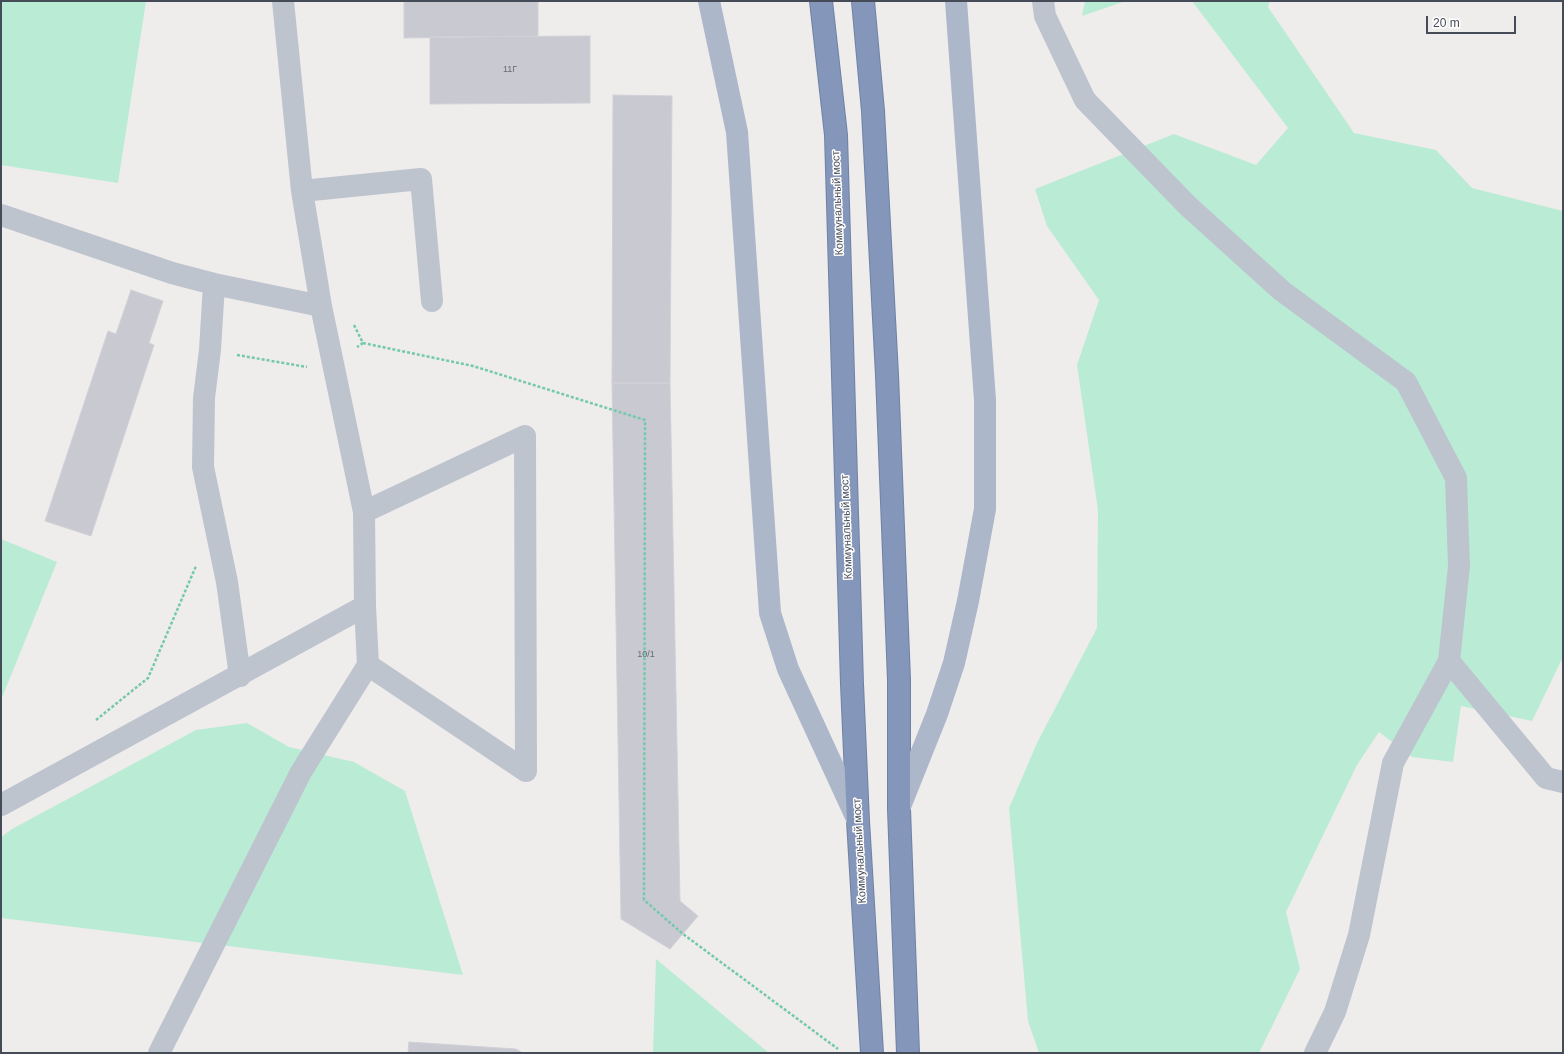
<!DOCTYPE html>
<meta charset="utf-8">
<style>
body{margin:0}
#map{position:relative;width:1564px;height:1054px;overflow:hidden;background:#efecec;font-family:Arial,sans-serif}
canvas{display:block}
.frame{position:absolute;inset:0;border:2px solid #454c58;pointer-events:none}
.scale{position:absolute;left:1426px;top:16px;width:90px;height:18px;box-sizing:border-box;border:2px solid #454c58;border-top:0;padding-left:5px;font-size:12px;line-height:14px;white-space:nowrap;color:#454c58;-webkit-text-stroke:3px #fff;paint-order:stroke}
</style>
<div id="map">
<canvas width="1564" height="1054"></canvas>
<div class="frame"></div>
<div class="scale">20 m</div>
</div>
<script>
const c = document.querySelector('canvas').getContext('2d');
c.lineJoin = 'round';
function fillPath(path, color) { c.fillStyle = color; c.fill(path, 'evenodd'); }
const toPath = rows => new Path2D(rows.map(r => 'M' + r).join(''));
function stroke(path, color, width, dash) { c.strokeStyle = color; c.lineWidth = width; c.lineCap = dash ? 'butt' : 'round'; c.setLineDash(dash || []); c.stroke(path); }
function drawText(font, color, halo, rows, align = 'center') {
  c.font = font + ' Arial,sans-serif'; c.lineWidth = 3; c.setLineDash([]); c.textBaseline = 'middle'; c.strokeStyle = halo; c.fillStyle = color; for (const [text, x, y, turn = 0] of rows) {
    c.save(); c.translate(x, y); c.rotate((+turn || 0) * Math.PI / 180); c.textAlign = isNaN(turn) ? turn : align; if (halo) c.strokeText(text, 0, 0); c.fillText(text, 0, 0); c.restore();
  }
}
fillPath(toPath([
 [1,1,146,1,118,183,1,165],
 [1085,1,1126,1,1082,16],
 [1192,1,1270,1,1268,7,1354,133,1436,150,1472,188,1563,211,1563,657,1532,721,1461,706,1453,762,1412,757,1379,732,1357,765,1286,912,1300,969,1259,1053,1039,1053,1028,1021,1009,808,1037,743,1097,628,1098,510,1077,365,1099,300,1047,226,1035,189,1174,134,1256,165,1288,128],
 [1,539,57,562,1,700],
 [247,723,289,747,354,762,405,791,463,975,1,918,1,837,12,829,196,730],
 [656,959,769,1053,653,1053]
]), '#baecd5');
const building = toPath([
 [404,1,538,1,538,36,404,38,404,1],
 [590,36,590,103,430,104,430,37,590,36],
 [613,95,672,96,670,383,612,383,613,95],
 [131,290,163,301,149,343,154,345,91,536,45,521,108,331,116,334,131,290],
 [612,383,670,383,680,901,698,916,670,949,621,919,612,383],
 [409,1042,516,1049,523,1053,408,1053,409,1042]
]);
fillPath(building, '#c9cad1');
stroke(building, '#d0d1d7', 1);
const highway = toPath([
 [821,1,836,135,852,684,858,821,872,1053],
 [863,1,873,111,887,375,899,680,899,809,908,1053]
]);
stroke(highway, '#6f82a6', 24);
stroke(toPath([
 [354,325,363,343,357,347],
 [363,343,473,366,645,420,644,900,683,934,838,1049],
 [237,355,307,367],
 [96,720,148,678,196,566]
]), '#73c9ab', 2.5, [3, 2]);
stroke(toPath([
 [1043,1,1045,16,1085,100,1188,206,1282,291,1406,382,1456,478,1459,566,1449,661,1393,763,1359,935,1335,1012,1315,1053],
 [302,191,421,179,432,301],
 [1,215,172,273,214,284,321,306],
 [214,284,210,350,204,398,203,467,227,582,240,676],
 [364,512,525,436,526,771],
 [1449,661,1546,778,1563,782],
 [368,665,526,771],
 [1,805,365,606,364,512,321,306,302,191,283,1],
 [159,1053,301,772,368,665,365,606]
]), '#bdc4ce', 22);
stroke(toPath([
 [709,1,737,132,770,613,788,669,858,821],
 [899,809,937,714,954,663,968,601,985,509,985,400,956,1]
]), '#acb7ca', 22);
stroke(highway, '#8497ba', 22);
drawText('9px', '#666c76', null, [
 ["11Г",510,70],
 ["10/1",646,655]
]);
drawText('11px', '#454c58', '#fff', [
 ["Коммунальный мост",838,203,-92],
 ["Коммунальный мост",847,527,-92],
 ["Коммунальный мост",860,851,-93]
]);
</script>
